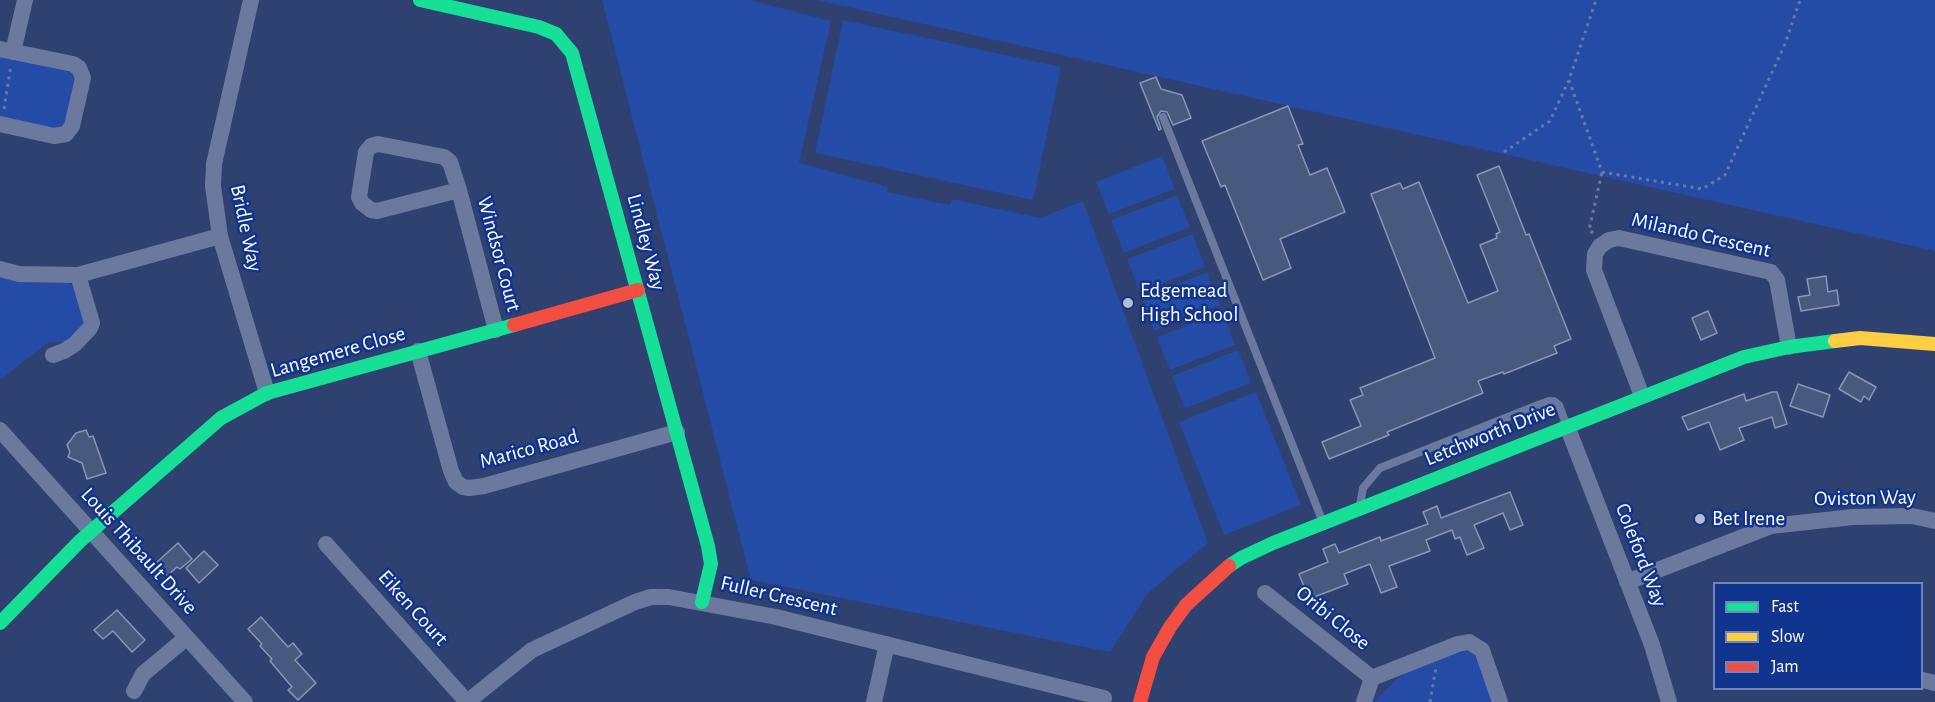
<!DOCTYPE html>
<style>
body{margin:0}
#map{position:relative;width:1935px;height:702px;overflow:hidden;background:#2e4171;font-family:"Alegreya Sans",sans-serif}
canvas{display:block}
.legend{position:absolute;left:1713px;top:582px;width:210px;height:108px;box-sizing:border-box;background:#11348e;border:2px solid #7085bb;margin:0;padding:8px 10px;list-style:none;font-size:18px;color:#fff}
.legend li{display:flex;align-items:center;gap:12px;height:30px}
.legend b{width:30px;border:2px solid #7085bb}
</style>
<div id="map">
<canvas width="1935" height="702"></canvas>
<ul class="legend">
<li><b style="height:8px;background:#16e098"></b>Fast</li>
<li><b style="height:8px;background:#ffcf43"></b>Slow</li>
<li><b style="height:8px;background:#f24e42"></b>Jam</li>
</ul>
</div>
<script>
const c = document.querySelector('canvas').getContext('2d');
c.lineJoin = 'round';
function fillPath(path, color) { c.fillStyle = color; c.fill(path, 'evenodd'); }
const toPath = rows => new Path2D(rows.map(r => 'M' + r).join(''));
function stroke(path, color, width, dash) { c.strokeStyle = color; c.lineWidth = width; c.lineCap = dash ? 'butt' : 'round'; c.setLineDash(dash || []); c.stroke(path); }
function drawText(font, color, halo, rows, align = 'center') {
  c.font = font + ' "Alegreya Sans",sans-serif'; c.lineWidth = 5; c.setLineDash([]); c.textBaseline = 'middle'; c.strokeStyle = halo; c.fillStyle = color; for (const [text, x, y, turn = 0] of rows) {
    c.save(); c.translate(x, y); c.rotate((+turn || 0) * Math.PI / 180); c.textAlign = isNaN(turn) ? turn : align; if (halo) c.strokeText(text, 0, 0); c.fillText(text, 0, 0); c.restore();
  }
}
fillPath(toPath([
 [602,0,750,0,831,21,799,163,888,187,887,192,950,205,952,199,1040,218,1083,201,1208,543,1148,593,1110,652,751,580],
 [817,0,1935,0,1935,251],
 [843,20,1061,67,1033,200,815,153],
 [0,55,72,72,75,80,67,123,57,130,0,118],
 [1162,156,1175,189,1109,214,1096,182],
 [1177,195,1190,227,1124,253,1111,220],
 [1193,234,1205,267,1140,292,1127,259],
 [1207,272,1220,305,1154,331,1142,298],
 [0,276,68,282,74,287,84,322,83,326,67,342,49,342,0,380],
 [1223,312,1235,345,1170,370,1157,337],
 [1238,350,1251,383,1185,408,1172,376],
 [1256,392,1301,505,1224,535,1179,422],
 [1459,651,1471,652,1477,658,1492,702,1374,702,1397,679,1407,672]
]), '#244ba6');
const building = toPath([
 [1156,77,1161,89,1182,95,1191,118,1173,125,1167,112,1161,111,1157,117,1161,129,1159,130,1140,83,1156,77],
 [1288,106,1303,144,1298,145,1310,175,1327,168,1345,212,1280,239,1291,268,1263,280,1225,185,1221,187,1202,141,1288,106],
 [1499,166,1526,235,1529,234,1571,339,1554,346,1557,353,1504,374,1503,372,1478,381,1483,393,1387,432,1389,435,1329,459,1322,442,1361,426,1350,400,1363,395,1360,388,1435,358,1371,194,1400,183,1403,189,1419,182,1468,303,1498,291,1480,245,1497,238,1496,234,1500,232,1477,175,1499,166],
 [1826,276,1828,292,1837,290,1839,305,1801,311,1798,297,1810,295,1807,279,1826,276],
 [1708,311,1717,333,1701,340,1692,318,1708,311],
 [1849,372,1876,387,1869,400,1864,396,1861,402,1839,389,1849,372],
 [1798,384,1830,395,1823,417,1790,406,1798,384],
 [1772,392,1777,392,1787,424,1775,428,1772,417,1739,428,1744,440,1720,450,1709,422,1688,430,1682,417,1744,394,1746,401,1772,392],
 [86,430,89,437,93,436,106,473,87,479,82,463,68,457,70,452,67,445,76,433,86,430],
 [1510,492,1523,525,1510,530,1503,513,1474,525,1484,548,1467,555,1460,537,1455,539,1452,530,1426,540,1430,551,1389,566,1397,587,1381,593,1370,564,1344,574,1348,584,1309,599,1299,574,1328,562,1323,549,1335,544,1339,553,1380,537,1381,541,1428,524,1423,512,1437,506,1441,518,1510,492],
 [178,543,192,559,180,569,177,567,167,576,156,563,178,543],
 [204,551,218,565,199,583,186,568,204,551],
 [117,610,145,640,132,652,113,631,103,639,94,630,117,610],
 [261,617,288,647,293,643,302,654,295,660,316,683,298,700,288,690,292,687,270,661,272,659,260,646,262,644,248,629,261,617]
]);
fillPath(building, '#485980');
stroke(building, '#8996b4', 1.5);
stroke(toPath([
 [1569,80,1602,172,1702,189,1725,175,1785,44,1800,0],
 [4,109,11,65],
 [1504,152,1550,121,1569,80,1596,0],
 [1593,233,1589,230,1602,172],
 [1430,702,1436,668]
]), '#6a799d', 3, [3, 4.5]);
stroke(toPath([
 [1163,117,1322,520],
 [1360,505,1363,488,1380,468,1533,407,1549,401,1554,401,1559,405,1566,424]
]), '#6a799d', 8);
stroke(toPath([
 [251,0,214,164,213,186,220,236,267,393],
 [0,49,73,64,79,68,83,78,72,126,66,134,54,136,0,124],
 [13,52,25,0],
 [459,190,377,211,371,210,362,203,359,197,366,152,371,146,378,144,444,157,450,162,459,190,496,330],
 [0,269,19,274,78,275,220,236],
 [418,351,451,471,456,482,463,487,469,488,484,486,677,432],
 [53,355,64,351,75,344,90,328,92,323,78,275],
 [1642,396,1594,270,1595,254,1600,246,1609,240,1619,238,1771,272,1777,280,1789,347],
 [1567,426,1652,645,1669,702],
 [0,430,245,702],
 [326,544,467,702],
 [1627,582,1771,526,1853,517,1912,516,1935,521],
 [1265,593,1372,678],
 [1922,680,1935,683],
 [134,691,143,674,186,638],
 [467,702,532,650,635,602,651,597,669,597,776,617,1104,698],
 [874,702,887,644],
 [1364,702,1372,678,1458,644,1469,642,1482,650,1500,702]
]), '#6a799d', 16);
stroke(toPath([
 [420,0,539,27,556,34,572,53,708,546,711,564,702,602],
 [1229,566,1241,558,1273,543,1744,357,1789,347,1835,341],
 [0,623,80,541,221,418,267,393,514,325]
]), '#16e098', 14);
stroke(toPath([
 [1835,341,1860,338,1935,344]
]), '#ffcf43', 14);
stroke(toPath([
 [514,325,638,290],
 [1140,702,1153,657,1170,627,1186,605,1229,566]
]), '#f24e42', 14);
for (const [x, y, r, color] of [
 [1128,303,6,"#b6bccd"],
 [1700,519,6,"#b6bccd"]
]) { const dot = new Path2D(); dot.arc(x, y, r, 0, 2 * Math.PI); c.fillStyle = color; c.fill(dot); stroke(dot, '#11348e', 2); }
drawText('21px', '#fff', '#11348e', [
 ["Bridle Way",246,228,78],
 ["Milando Crescent",1701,235,13],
 ["Lindley Way",646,242,75],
 ["Windsor Court",499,254,75],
 ["Langemere Close",338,352,-16],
 ["Letchworth Drive",1490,434,-22],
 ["Marico Road",529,449,-15],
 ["Oviston Way",1865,498,-1],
 ["Louis Thibault Drive",139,551,48],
 ["Coleford Way",1641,555,69],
 ["Fuller Crescent",779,596,13],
 ["Eiken Court",413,608,48],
 ["Oribi Close",1333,618,39]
]);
drawText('21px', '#fff', '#11348e', [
 ["Edgemead",1140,291],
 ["High School",1140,315],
 ["Bet Irene",1712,519]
], 'left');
</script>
